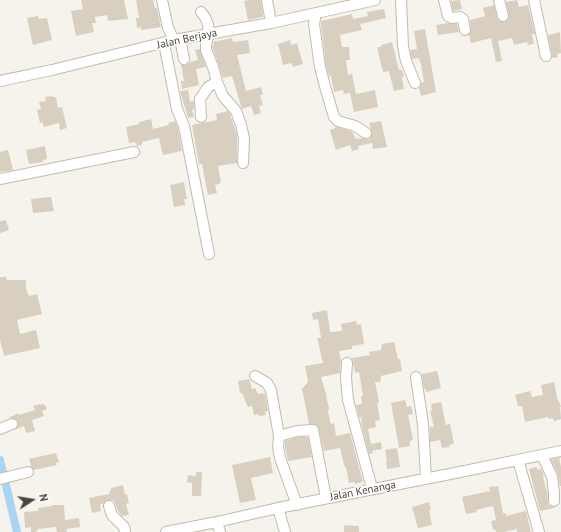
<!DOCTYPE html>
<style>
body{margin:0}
#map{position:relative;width:561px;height:532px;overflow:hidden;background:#f6f3ec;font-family:"PT Sans",sans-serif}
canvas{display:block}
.north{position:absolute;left:12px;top:480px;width:40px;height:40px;-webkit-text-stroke:3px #fff;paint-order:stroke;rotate:78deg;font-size:11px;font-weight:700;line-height:16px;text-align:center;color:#4b4439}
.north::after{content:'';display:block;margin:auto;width:14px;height:18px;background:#4b4439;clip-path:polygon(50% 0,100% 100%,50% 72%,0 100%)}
</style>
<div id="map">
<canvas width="561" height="532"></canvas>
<div class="north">N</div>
</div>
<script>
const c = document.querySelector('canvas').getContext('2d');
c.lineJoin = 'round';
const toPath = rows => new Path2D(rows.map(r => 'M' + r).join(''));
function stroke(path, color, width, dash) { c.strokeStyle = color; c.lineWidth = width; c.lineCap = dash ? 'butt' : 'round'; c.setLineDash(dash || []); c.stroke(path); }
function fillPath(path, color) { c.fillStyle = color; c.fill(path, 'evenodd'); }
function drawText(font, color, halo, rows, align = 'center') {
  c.font = font + ' "PT Sans",sans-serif'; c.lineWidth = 3; c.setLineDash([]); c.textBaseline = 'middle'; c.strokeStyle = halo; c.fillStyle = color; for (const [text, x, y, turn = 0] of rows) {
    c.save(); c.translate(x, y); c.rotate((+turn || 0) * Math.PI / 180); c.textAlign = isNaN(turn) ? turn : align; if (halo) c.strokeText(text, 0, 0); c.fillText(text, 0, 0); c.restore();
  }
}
stroke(toPath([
 [0,460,17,532]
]), '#a9d4f2', 8);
fillPath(toPath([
 [81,0,124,0,128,19,108,21,107,15,95,17,96,23,92,23,94,32,76,36,71,11,83,9],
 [136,0,153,0,155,8,157,8,161,27,141,30,141,27,137,28,136,18,139,18],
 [248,0,261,0,263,17,248,20,244,1],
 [460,0,462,9,453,11,451,1],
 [517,0,519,7,528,5,535,34,532,34,534,44,528,45,527,42,514,45,512,38,498,41,502,61,496,62,491,38,471,43,469,35,471,29,470,20,485,16,483,8,494,5,498,20,502,22,505,22,509,17,506,2],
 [384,9,386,18,360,24,362,30,340,35,342,47,349,47,350,60,346,60,348,75,352,74,356,94,375,90,378,107,354,112,350,93,344,94,343,90,334,92,331,76,329,76,326,66,321,24,321,21,352,14,353,19,368,16,367,12],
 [38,16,39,19,47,18,52,40,33,45,27,18],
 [448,23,457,24,459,32,438,35,436,25],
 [425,29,436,92,421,96,419,88,421,83,424,82,421,65,419,58,412,59,410,50,417,49,414,31],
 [560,32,561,53,557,54,558,57,552,58,552,55,548,35],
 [232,38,233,42,248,40,250,53,237,55,246,91,261,87,263,95,260,95,263,105,259,106,261,113,254,115,251,106,242,109,232,76,223,78,212,46,214,45,213,42],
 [290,40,291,45,297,43,303,64,293,67,292,63,283,65,278,44],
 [392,42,399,70,402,70,404,76,402,77,404,89,394,91,389,71,383,72,377,47,381,47,381,45],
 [200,49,206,67,196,69,199,85,182,89,181,81,184,81,181,64,186,65,190,62,198,60,195,50],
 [188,90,190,102,194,101,194,109,192,110,194,117,188,118,180,91],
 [52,96,53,97,56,97,58,108,62,107,67,128,60,130,59,123,44,127,42,122,40,123,37,110,41,109,39,102,46,101,45,97],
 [228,111,230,114,237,135,237,163,218,166,221,183,215,185,217,193,208,195,202,164,199,164,192,125,217,120,216,114],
 [151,119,153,129,169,125,168,123,175,121,178,128,182,151,163,155,159,138,142,142,142,145,137,146,135,142,129,143,126,127,139,124,139,122],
 [381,121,387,147,373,149,372,143,358,146,359,149,352,151,350,145,336,150,330,130,337,127,352,132,356,139,362,138,366,139,369,139,372,134,369,123],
 [45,146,47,159,43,160,43,162,29,164,26,150],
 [8,150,13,170,0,172,0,152],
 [184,182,187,199,184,199,185,205,174,207,170,185],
 [51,197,54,211,33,213,31,199],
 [6,220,9,230,0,233,0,221],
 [0,277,6,277,7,280,26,280,26,289,29,296,37,294,42,314,17,320,20,334,36,330,40,348,4,356,0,340],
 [327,310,330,332,342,331,341,324,356,321,357,325,361,324,364,344,352,346,352,349,339,351,341,360,340,373,321,377,327,397,326,397,329,408,328,412,331,424,334,423,336,436,350,433,363,482,355,484,355,482,349,483,346,467,345,468,340,448,324,451,318,426,315,424,309,424,302,389,308,382,305,366,323,363,317,338,321,338,318,319,313,320,312,313],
 [394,342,398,359,400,359,402,371,381,376,380,382,375,382,379,402,377,403,380,420,375,421,376,427,368,429,371,444,381,442,382,449,372,451,373,453,369,454,362,426,361,417,359,417,356,405,362,404,361,396,363,396,359,372,355,373,352,358,370,355,369,352,381,350,382,344],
 [437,371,441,388,426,392,426,389,424,389,422,374],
 [249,379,252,389,255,388,258,394,265,393,268,411,265,412,266,415,259,416,259,414,254,415,252,406,248,407,242,393,240,393,238,381],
 [554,382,558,401,559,401,561,407,560,407,561,419,554,421,553,418,549,419,548,417,525,422,522,406,518,406,515,395,530,391,532,397,543,395,541,385],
 [405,400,407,407,411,406,413,414,408,415,413,440,410,441,410,446,399,448,391,403],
 [441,402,446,425,450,424,454,444,449,445,450,447,442,448,440,440,430,442,430,427,434,427,430,411,432,411,431,404],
 [40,404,40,405,44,404,47,409,42,411,44,416,32,420,35,431,26,433,24,426,15,430,18,425,18,422,16,419,10,418,10,417,19,413,19,415,35,410,33,406],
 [298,437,308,437,312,457,288,461,285,447,285,441],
 [397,448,400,467,387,469,386,462,387,461,385,450],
 [56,453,59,462,56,463,57,465,34,470,31,466,29,459],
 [270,457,273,473,251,478,256,500,240,503,232,465],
 [559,458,561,467,561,486,560,486,558,475,551,460],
 [537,467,537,470,541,469,544,475,543,476,546,490,547,490,548,504,550,506,555,508,540,511,529,469],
 [196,472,202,472,201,496,192,496,192,483,187,482,188,475,196,476],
 [123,485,125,495,127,494,129,503,126,504,129,515,122,516,118,511,114,501,110,500,107,500,103,504,100,504,101,511,92,513,89,498,109,494,110,490,111,490,111,488],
 [498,486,503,513,506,513,506,516,526,511,531,532,517,532,517,529,504,532,496,532,495,529,493,530,491,521,496,520,493,506,476,510,477,512,466,514,462,497,490,491,489,487],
 [429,502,431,510,429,510,432,525,418,528,412,507],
 [52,505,64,505,65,520,79,518,80,527,66,529,67,532,57,532,56,527,38,529,36,532,31,532,31,527,25,528,24,512,38,511,38,508,52,506],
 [344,525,359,526,359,532,344,532]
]), '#d8cfc1');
const minor = toPath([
 [162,0,168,28,174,40],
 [267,0,271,23],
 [401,0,403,46,406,61,415,83],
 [444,0,448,16,452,18,460,17,463,19,465,30],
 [499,0,503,16],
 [534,0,546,56],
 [201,12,205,17,208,24,209,34,206,44,206,50,213,67,217,82,223,96,236,111,241,125,244,138,243,163],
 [316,13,314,24,320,67,326,90,334,117,338,121,355,126,366,133],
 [180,39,184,59],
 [164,43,177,109,184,126,209,254],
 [0,81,52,70,174,40,271,23,375,0],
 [201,117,200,99,208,87,217,82],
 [0,179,134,152],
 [347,363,346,378,348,400,372,488],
 [255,376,267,383,271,390,279,436],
 [416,377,423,424,426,479],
 [0,429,12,424],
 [542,455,552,477,554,493,554,501],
 [518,460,539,532],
 [0,479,28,472],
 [297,505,280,458,278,447,279,436,297,431,313,430,326,498],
 [109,506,112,515,124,527,125,532],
 [278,508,285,532],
 [217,522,220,532],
 [166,532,217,522,278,508,460,472,561,451]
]);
stroke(minor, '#c2bbae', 12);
stroke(minor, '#fff', 10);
drawText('11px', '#4b4439', '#fff', [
 ["Jalan Berjaya",187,39,-12],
 ["Jalan Kenanga",363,491,-11]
]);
</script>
